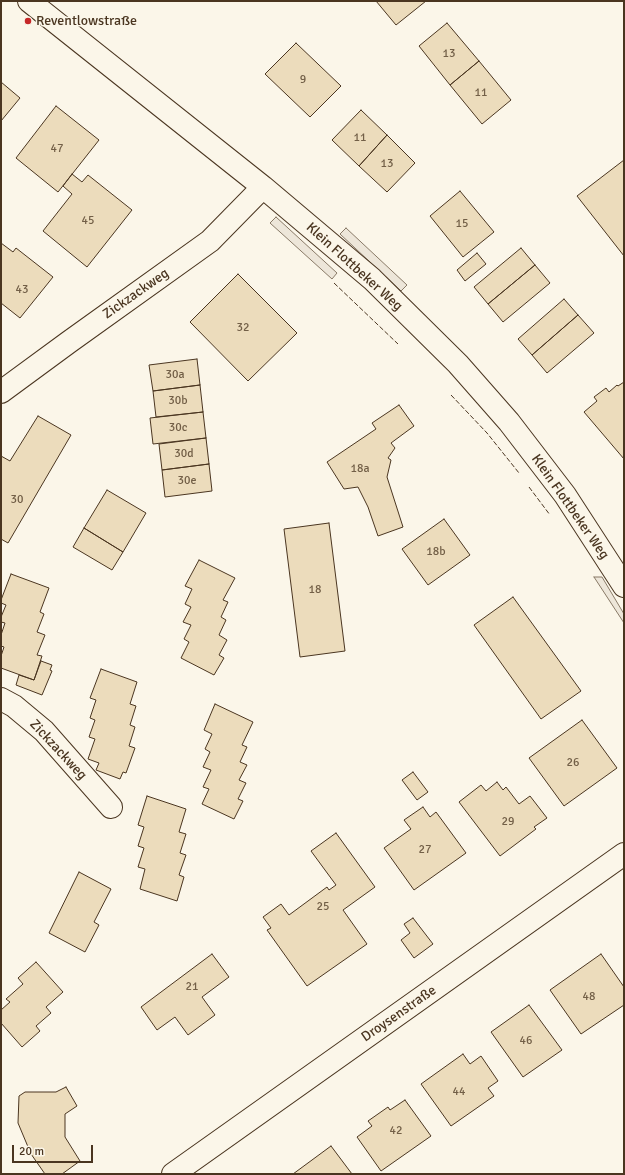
<!DOCTYPE html>
<meta charset="utf-8">
<style>
body{margin:0}
#map{position:relative;width:625px;height:1175px;overflow:hidden;background:#fbf6e9;font-family:Signika,sans-serif}
canvas{display:block}
.frame{position:absolute;inset:0;border:2px solid #4a3520;pointer-events:none}
.scale{position:absolute;left:12px;top:1145px;width:81px;height:18px;box-sizing:border-box;border:2px solid #4a3520;border-top:0;padding-left:5px;font-size:12px;line-height:14px;white-space:nowrap;color:#4a3520;-webkit-text-stroke:3px #fbf6e9;paint-order:stroke}
</style>
<div id="map">
<canvas width="625" height="1175"></canvas>
<div class="frame"></div>
<div class="scale">20 m</div>
</div>
<script>
const c = document.querySelector('canvas').getContext('2d');
c.lineJoin = 'round';
function fillPath(path, color) { c.fillStyle = color; c.fill(path, 'evenodd'); }
const toPath = rows => new Path2D(rows.map(r => 'M' + r).join(''));
function stroke(path, color, width, dash) { c.strokeStyle = color; c.lineWidth = width; c.lineCap = dash ? 'butt' : 'round'; c.setLineDash(dash || []); c.stroke(path); }
function drawText(font, color, halo, rows, align = 'center') {
  c.font = font + ' Signika,sans-serif'; c.lineWidth = 3; c.setLineDash([]); c.textBaseline = 'middle'; c.strokeStyle = halo; c.fillStyle = color; for (const [text, x, y, turn = 0] of rows) {
    c.save(); c.translate(x, y); c.rotate((+turn || 0) * Math.PI / 180); c.textAlign = isNaN(turn) ? turn : align; if (halo) c.strokeText(text, 0, 0); c.fillText(text, 0, 0); c.restore();
  }
}
const green = toPath([
 [276,217,337,273,332,279,270,223,276,217],
 [346,228,407,285,401,291,340,234,346,228],
 [594,577,602,577,624,614,624,623,594,577]
]);
fillPath(green, '#ede6d9');
stroke(green, '#887966', 1);
const building = toPath([
 [376,1,426,1,396,25,376,1],
 [447,23,479,61,450,85,419,46,447,23],
 [296,43,341,86,310,117,265,74,296,43],
 [479,61,511,100,482,124,450,85,479,61],
 [1,82,20,98,1,121,1,82],
 [56,106,99,140,58,192,16,158,56,106],
 [361,110,387,135,359,166,332,140,361,110],
 [387,135,415,163,387,192,359,166,387,135],
 [624,160,624,256,577,196,624,160],
 [72,174,82,182,88,175,132,210,87,267,43,231,72,194,63,186,72,174],
 [460,191,494,232,463,257,430,216,460,191],
 [1,243,13,252,16,248,53,277,20,318,1,303,1,243],
 [521,248,535,265,488,304,474,287,521,248],
 [477,253,486,264,465,281,457,270,477,253],
 [535,265,550,283,503,322,488,304,535,265],
 [238,274,297,333,248,381,190,322,238,274],
 [564,299,578,315,532,355,518,339,564,299],
 [578,315,594,333,547,373,532,355,578,315],
 [197,359,200,385,153,391,149,365,197,359],
 [624,382,624,459,584,412,597,401,594,397,606,388,609,392,617,385,618,386,624,382],
 [200,385,203,412,156,417,153,391,200,385],
 [399,405,414,426,391,443,395,448,388,458,391,460,387,477,403,527,378,536,368,507,358,487,344,489,327,462,376,429,372,423,399,405],
 [203,412,206,438,153,444,150,418,203,412],
 [38,416,71,435,8,543,1,539,1,456,10,461,38,416],
 [206,438,209,464,162,470,159,444,206,438],
 [209,464,212,491,165,497,162,470,209,464],
 [107,490,146,513,123,552,84,528,107,490],
 [444,519,470,555,428,585,402,549,444,519],
 [329,523,345,651,300,657,284,529,329,523],
 [84,528,123,552,112,570,73,547,84,528],
 [199,560,235,578,223,600,228,602,221,617,226,620,219,635,227,640,219,655,224,658,214,675,181,658,189,642,184,639,191,625,183,622,191,607,185,604,192,589,185,586,199,560],
 [11,574,49,588,40,612,44,614,37,632,45,635,37,655,42,656,34,680,1,668,1,656,4,647,1,646,1,635,5,623,1,622,1,617,6,605,1,603,1,600,11,574],
 [513,597,581,691,541,719,474,625,513,597],
 [41,661,52,665,50,670,52,671,42,695,16,685,19,675,34,680,41,661],
 [101,669,137,682,130,704,136,706,130,725,135,727,129,746,135,748,126,773,123,772,120,779,96,770,99,763,88,759,95,739,89,737,95,720,90,718,96,700,90,698,101,669],
 [215,704,253,722,242,745,247,747,240,762,247,765,239,780,246,783,238,799,243,801,234,819,202,804,209,789,203,787,211,770,203,767,210,752,205,749,212,734,204,730,215,704],
 [582,720,617,768,564,806,529,758,582,720],
 [413,772,428,792,417,800,402,780,413,772],
 [497,782,503,790,506,787,519,804,530,796,547,818,534,827,536,829,500,856,459,802,481,785,486,791,497,782],
 [147,796,186,809,179,832,186,834,180,853,186,855,179,875,184,877,177,901,140,889,145,869,138,867,144,848,138,846,144,827,138,825,147,796],
 [423,807,430,817,436,812,466,853,414,890,384,848,411,829,404,820,423,807],
 [336,833,375,887,343,910,367,944,307,986,267,930,271,928,263,917,281,904,289,915,327,887,329,890,336,885,311,851,336,833],
 [79,872,111,889,94,922,99,925,85,952,49,933,79,872],
 [413,918,433,944,414,958,401,940,410,933,404,924,413,918],
 [212,954,229,977,202,997,215,1015,188,1035,175,1017,157,1030,141,1007,212,954],
 [601,954,624,987,624,1005,581,1034,550,990,601,954],
 [36,962,63,992,46,1007,51,1013,36,1026,40,1031,22,1047,1,1023,1,1010,10,1002,6,999,23,984,18,978,36,962],
 [529,1005,562,1050,523,1077,491,1032,529,1005],
 [463,1054,470,1064,481,1056,498,1081,488,1088,494,1096,451,1126,421,1084,463,1054],
 [66,1087,77,1106,65,1114,65,1137,80,1161,62,1174,45,1174,31,1154,18,1123,19,1096,25,1092,56,1092,66,1087],
 [405,1100,431,1136,381,1171,357,1137,372,1126,368,1121,388,1107,390,1110,405,1100],
 [331,1146,352,1174,293,1174,331,1146]
]);
fillPath(building, '#ecdcbc');
stroke(building, '#4a3520', 1);
const minor = toPath([
 [29,1,263,187,372,279,458,364,509,422,565,495,624,586],
 [1,392,69,342,210,241,263,187],
 [1,699,14,706,44,731,111,807],
 [173,1174,624,854]
]);
stroke(minor, '#4a3520', 24);
stroke(minor, '#fbf6e9', 22);
stroke(toPath([
 [334,283,398,344],
 [451,395,487,433,519,473],
 [529,487,550,515]
]), '#4a3520', 1, [5, 2]);
for (const [x, y, r, color] of [
 [28,21,4,"#c62828"]
]) { const dot = new Path2D(); dot.arc(x, y, r, 0, 2 * Math.PI); c.fillStyle = color; c.fill(dot); stroke(dot, '#fbf6e9', 1.5); }
drawText('12px', '#725f47', null, [
 ["13",449,54],
 ["9",303,80],
 ["11",481,93],
 ["11",360,138],
 ["47",57,149],
 ["13",387,164],
 ["45",88,221],
 ["15",462,224],
 ["43",22,290],
 ["32",243,328],
 ["30a",175,375],
 ["30b",178,401],
 ["30c",178,428],
 ["30d",184,454],
 ["18a",360,469],
 ["30e",187,481],
 ["30",17,500],
 ["18b",436,552],
 ["18",315,590],
 ["26",573,763],
 ["29",508,822],
 ["27",425,850],
 ["25",323,907],
 ["21",192,987],
 ["48",589,997],
 ["46",526,1041],
 ["44",459,1092],
 ["42",396,1131]
]);
drawText('14px', '#4a3520', '#fbf6e9', [
 ["Reventlowstraße",36,21]
], 'left');
drawText('14px', '#4a3520', '#fbf6e9', [
 ["Klein Flottbeker Weg",354,267,42],
 ["Zickzackweg",136,294,-35],
 ["Klein Flottbeker Weg",570,507,55],
 ["Zickzackweg",58,750,47],
 ["Droysenstraße",399,1014,-35]
]);
</script>
